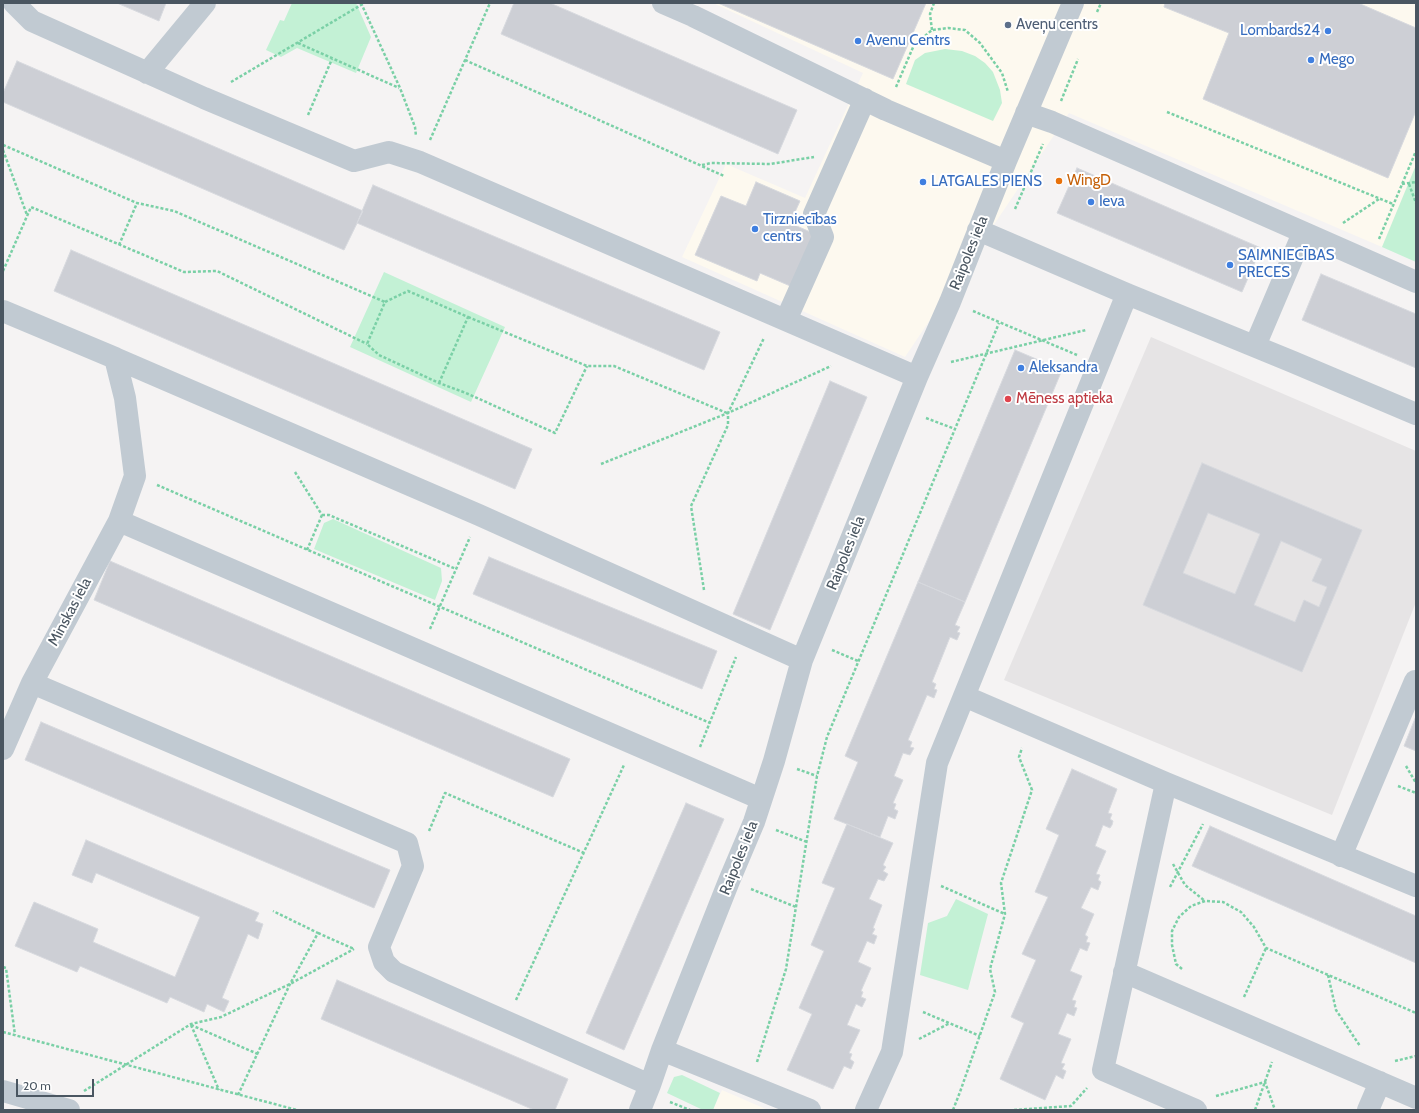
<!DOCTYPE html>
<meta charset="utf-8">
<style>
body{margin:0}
#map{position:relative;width:1419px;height:1113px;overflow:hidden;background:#f5f3f3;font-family:Cabin,sans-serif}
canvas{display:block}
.frame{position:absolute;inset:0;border:4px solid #4a5661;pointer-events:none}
.scale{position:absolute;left:16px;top:1079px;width:78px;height:18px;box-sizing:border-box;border:2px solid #4a5661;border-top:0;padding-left:5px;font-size:12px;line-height:14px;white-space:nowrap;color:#4a5661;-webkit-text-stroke:3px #fff;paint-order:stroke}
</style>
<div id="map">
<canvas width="1419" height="1113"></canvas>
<div class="frame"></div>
<div class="scale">20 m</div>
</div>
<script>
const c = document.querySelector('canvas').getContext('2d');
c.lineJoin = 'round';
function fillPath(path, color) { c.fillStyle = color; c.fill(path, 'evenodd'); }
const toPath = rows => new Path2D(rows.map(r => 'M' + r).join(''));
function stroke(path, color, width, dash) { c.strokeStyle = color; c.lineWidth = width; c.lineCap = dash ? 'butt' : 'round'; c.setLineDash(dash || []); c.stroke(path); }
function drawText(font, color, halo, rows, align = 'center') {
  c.font = font + ' Cabin,sans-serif'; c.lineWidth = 4; c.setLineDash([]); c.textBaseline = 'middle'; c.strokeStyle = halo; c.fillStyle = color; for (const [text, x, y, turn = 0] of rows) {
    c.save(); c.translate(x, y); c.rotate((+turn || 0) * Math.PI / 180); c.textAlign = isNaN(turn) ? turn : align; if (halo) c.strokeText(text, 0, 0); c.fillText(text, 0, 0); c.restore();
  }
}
fillPath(toPath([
 [713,3,1416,3,1416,167,1382,247,1069,113,905,357,682,257,726,164,805,198,863,73],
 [722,1090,768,1110,713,1110]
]), '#fdf9ef');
fillPath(toPath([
 [1151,337,1416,451,1416,602,1332,815,1004,680]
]), '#e6e4e5');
fillPath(toPath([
 [292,3,356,3,371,37,356,73,297,48,281,57,266,50,280,20,284,21],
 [945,49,962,51,975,56,985,63,993,72,1000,90,1002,103,993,121,906,84,915,60,925,53],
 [1416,165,1416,262,1382,247],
 [384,272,505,327,471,402,350,347],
 [333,519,441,568,442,581,435,600,314,549,324,523],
 [956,899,988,914,968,990,920,975,928,923,947,916],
 [682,1075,720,1093,713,1110,703,1110,667,1093,674,1077]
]), '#c3f1d5');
const building = toPath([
 [117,3,166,3,159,21,117,3],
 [514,3,550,3,797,110,778,154,501,34,514,3],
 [718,3,926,3,893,79,718,3],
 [1165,3,1358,3,1416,28,1416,111,1388,178,1203,99,1229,33,1164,7,1165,3],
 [17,61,363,211,344,250,3,102,3,93,17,61],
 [1077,168,1261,248,1242,292,1057,213,1077,168],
 [756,182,800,201,790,223,817,235,795,288,760,273,757,281,695,255,721,196,746,206,756,182],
 [373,185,720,332,704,370,357,223,373,185],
 [71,250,532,449,515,489,54,291,71,250],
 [1321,274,1416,314,1416,368,1302,320,1321,274],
 [1015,350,1062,370,965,602,918,582,1015,350],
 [830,381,867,397,770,630,733,614,830,381],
 [1202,463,1362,530,1302,672,1143,605,1202,463],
 [1208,513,1260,534,1235,594,1183,573,1208,513],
 [1281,541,1322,559,1312,581,1327,587,1319,607,1304,600,1295,622,1254,605,1281,541],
 [489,557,717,651,702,689,473,594,489,557],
 [110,561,570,759,553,797,94,600,110,561],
 [918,582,965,602,955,625,960,627,957,632,960,633,957,640,950,637,932,682,936,684,934,689,937,690,934,698,927,695,908,740,912,742,910,747,914,748,910,755,903,753,894,776,903,780,893,803,896,804,894,809,898,811,895,819,888,816,880,837,834,819,858,762,845,756,918,582],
 [1416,716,1416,751,1404,746,1416,716],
 [41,722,390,870,374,908,25,760,41,722],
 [1072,769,1117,789,1108,813,1112,814,1110,819,1113,821,1112,825,1110,828,1103,825,1095,846,1106,851,1096,874,1100,875,1098,880,1101,882,1098,890,1091,887,1081,908,1094,914,1085,935,1088,937,1086,942,1090,943,1087,951,1080,948,1070,971,1082,976,1072,1000,1076,1001,1074,1007,1077,1008,1074,1016,1067,1013,1058,1034,1071,1039,1061,1063,1065,1064,1062,1069,1066,1071,1063,1079,1056,1075,1045,1100,1000,1079,1024,1023,1011,1017,1036,960,1022,954,1048,897,1035,892,1059,835,1046,829,1072,769],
 [686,803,724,819,624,1050,586,1033,686,803],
 [847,824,893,843,883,865,886,867,883,871,888,874,884,881,878,879,869,899,882,905,873,928,875,929,872,934,877,936,874,944,867,941,858,962,871,968,861,991,863,992,861,997,866,999,862,1007,856,1004,847,1025,860,1030,849,1053,852,1054,850,1059,854,1062,851,1069,844,1066,833,1089,787,1070,812,1014,799,1008,824,951,811,945,835,888,822,883,847,824],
 [1210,826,1416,916,1416,963,1192,866,1210,826],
 [86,840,259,913,255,921,263,924,258,939,248,934,222,998,229,1001,224,1012,207,1004,204,1012,170,997,167,1003,80,966,77,972,15,946,34,902,98,929,93,942,175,977,200,917,96,873,92,883,72,875,86,840],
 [337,980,568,1079,555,1110,534,1110,321,1019,337,980]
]);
fillPath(building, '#cdcfd5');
stroke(building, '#d7d9de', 1);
stroke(toPath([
 [361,3,400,88,415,127,416,136],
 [1097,12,1101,3],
 [932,30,930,14,934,3],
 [298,43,399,88],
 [465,60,724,176],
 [231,82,361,5],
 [896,87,914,45,932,30,948,28,965,30,980,43,1002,73,1008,92],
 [1061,101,1078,59],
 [1167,112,1393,204],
 [308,115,332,59],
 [430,140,490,3],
 [3,145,137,203,174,211,385,302],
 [3,150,27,215],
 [702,165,711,163,770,164,814,157],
 [1402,184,1416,182],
 [1409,184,1416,203],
 [1015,209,1043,144],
 [1343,223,1379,199],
 [1379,239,1416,151],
 [119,245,137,203],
 [3,271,31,207,184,272,217,271,367,344],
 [973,311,1077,355],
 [468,317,587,366,614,366,727,413],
 [951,362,1086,330],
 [439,383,468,317,408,291,385,302,367,344,379,355,439,383,466,393,555,433,587,366],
 [926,418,955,429],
 [601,464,728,413,831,366],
 [295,472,322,515],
 [157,485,710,723],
 [322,515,329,515,456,569],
 [307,550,322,515],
 [704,590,691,506,728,425,728,413,764,338],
 [430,629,470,537],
 [832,650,858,661],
 [700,747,736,657],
 [1406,766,1416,783],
 [797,769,817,776],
 [1398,786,1416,793],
 [776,830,807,842],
 [429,831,445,793,584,853],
 [1173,864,1185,885,1205,901],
 [941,886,1005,914],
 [1170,887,1203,824],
 [751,889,796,907],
 [318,933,354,949],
 [3,967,6,968,15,1035],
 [1182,969,1176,964,1172,945,1172,931,1179,917,1191,906,1205,901,1223,902,1241,912,1254,927,1266,948,1416,1013],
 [1328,975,1336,1010,1360,1046],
 [1244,997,1266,948],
 [516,1000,624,765],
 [923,1012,980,1036],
 [191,1025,258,1054],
 [191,1025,219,1090],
 [3,1032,297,1110],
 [919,1039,950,1023],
 [1395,1061,1416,1056],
 [757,1062,786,969,817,776,827,737,999,323],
 [84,1091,191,1024,221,1017,290,984,354,949],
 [238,1095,290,984,318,933,273,911],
 [1216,1096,1265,1082,1275,1110],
 [670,1102,690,1110],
 [953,1110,960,1092,995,992,990,969,1005,914,1001,883,1032,790,1019,757,1022,748],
 [1014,1110,1071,1106,1087,1088],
 [1255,1110,1272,1062]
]), '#7ad0a6', 2.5, [3, 2]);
stroke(toPath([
 [14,3,32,21,204,98,354,161,389,152,420,162,917,377],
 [663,3,693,16,886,110,1006,161],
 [147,73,205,3],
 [1026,113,1052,122,1146,163,1416,282],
 [978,230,1127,294,1293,362,1416,414],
 [3,311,115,358,125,398,135,476,119,521,32,683,3,749],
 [786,320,823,237,814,214,865,99],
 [1255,346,1303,233],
 [115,358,479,515,802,660],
 [119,521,761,799],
 [32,683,407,843,413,866,379,947,384,962,394,972,650,1085],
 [964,696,1166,783,1416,886],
 [1166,783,1103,1070,1196,1110],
 [1341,856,1415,681,1416,682],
 [1124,972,1416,1098],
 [662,1050,810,1110],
 [3,1091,69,1110],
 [640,1110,650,1085,662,1050,729,881,754,822,774,761,802,660,917,377,950,302,1006,161,1073,3],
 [866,1110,892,1052,937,763,1127,294],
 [1368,1110,1380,1082]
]), '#c1cad2', 22);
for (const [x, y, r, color] of [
 [1008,25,4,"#5c6f8a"],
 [1328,31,4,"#3f7fe0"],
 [858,41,4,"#3f7fe0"],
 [1311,60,4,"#3f7fe0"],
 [1059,181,4,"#e8710a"],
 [923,182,4,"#3f7fe0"],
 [1091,202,4,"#3f7fe0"],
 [755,229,4,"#3f7fe0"],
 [1230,265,4,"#3f7fe0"],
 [1021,368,4,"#3f7fe0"],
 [1008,399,4,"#e0444e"]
]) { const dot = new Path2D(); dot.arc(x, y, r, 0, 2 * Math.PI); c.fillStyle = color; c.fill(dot); stroke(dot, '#fff', 1.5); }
drawText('15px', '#4e5e75', '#fff', [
 ["Aveņu centrs",1016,25]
], 'left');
drawText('15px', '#366cbe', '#fff', [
 ["Lombards24",1320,31,"right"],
 ["Avenu Centrs",866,41],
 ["Mego",1319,60],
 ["LATGALES PIENS",931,182],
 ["Ieva",1099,202],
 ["Tirzniecības",763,220],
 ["centrs",763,237],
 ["SAIMNIECĪBAS",1238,256],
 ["PRECES",1238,273],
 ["Aleksandra",1029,368]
], 'left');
drawText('15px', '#c56008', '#fff', [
 ["WingD",1067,181]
], 'left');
drawText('15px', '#4a5661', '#fff', [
 ["Raipoles iela",969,253,-68],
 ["Raipoles iela",846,553,-68],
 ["Minskas iela",70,612,-62],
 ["Raipoles iela",739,858,-68]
]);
drawText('15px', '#be3a42', '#fff', [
 ["Mēness aptieka",1016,399]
], 'left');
</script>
